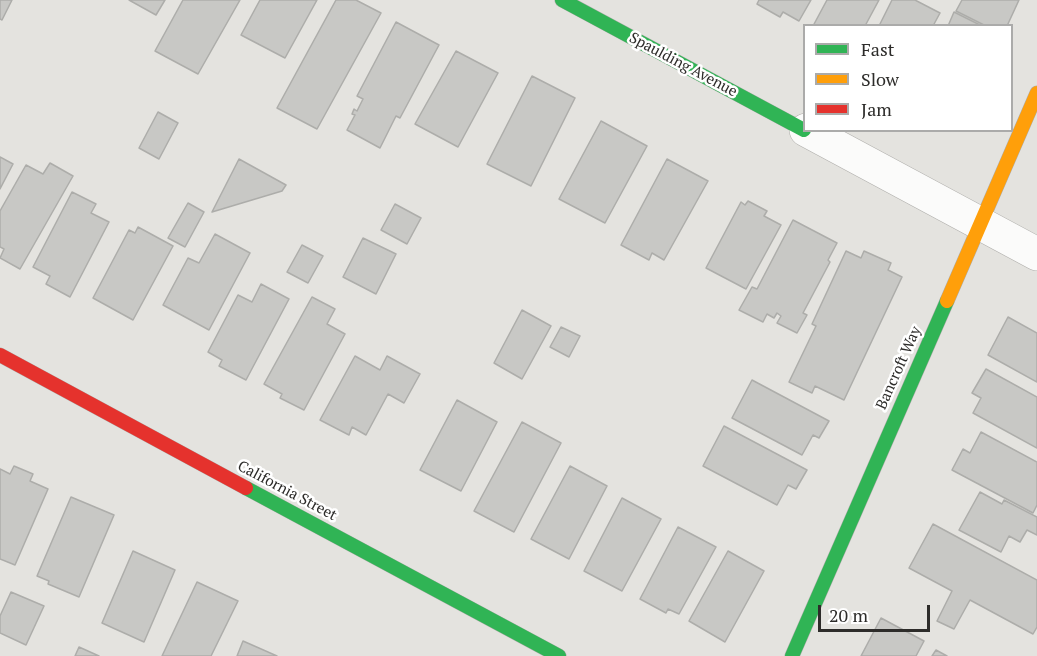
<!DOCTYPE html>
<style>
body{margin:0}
#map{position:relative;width:1037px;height:656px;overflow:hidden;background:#e4e3df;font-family:"PT Serif",serif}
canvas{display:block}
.legend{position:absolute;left:803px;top:24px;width:210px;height:108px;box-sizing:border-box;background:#fff;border:2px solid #ababaa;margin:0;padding:8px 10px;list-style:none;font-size:18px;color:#2d2c2a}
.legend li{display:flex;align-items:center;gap:12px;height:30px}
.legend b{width:30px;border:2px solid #ababaa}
.scale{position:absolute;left:818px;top:605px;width:112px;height:27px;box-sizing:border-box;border:3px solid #2d2c2a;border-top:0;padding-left:8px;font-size:18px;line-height:21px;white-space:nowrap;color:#2d2c2a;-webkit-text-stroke:4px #fff;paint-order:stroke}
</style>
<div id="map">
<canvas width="1037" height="656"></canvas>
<ul class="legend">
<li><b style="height:8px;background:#30b455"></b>Fast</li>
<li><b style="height:8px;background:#ff9f0a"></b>Slow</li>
<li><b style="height:8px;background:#e5322d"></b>Jam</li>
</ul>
<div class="scale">20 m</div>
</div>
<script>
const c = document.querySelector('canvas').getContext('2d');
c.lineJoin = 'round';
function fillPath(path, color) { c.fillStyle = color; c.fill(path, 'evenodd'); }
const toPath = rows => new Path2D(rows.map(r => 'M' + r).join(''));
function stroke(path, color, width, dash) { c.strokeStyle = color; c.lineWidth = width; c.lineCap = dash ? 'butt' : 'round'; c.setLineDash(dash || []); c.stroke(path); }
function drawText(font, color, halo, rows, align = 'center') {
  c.font = font + ' "PT Serif",serif'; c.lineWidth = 5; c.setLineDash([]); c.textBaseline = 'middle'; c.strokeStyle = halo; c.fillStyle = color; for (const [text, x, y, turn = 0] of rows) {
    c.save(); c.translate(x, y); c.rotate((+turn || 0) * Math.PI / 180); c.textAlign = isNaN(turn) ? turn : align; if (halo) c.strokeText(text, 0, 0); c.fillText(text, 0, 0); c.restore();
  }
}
const building = toPath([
 [0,0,12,0,2,20,0,19,0,0],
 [129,0,165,0,156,15,129,0],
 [183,0,240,0,198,74,155,51,183,0],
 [260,0,317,0,285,58,241,35,260,0],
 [336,0,356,0,381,13,317,129,277,108,336,0],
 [759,0,811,0,799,21,783,12,780,17,757,4,759,0],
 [827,0,879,0,865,26,813,26,827,0],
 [892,0,915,0,940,13,933,26,879,26,892,0],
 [962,0,1019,0,1007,26,986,26,956,11,962,0],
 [954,12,982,26,948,26,954,12],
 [396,22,439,45,400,118,396,116,380,148,347,130,355,115,352,114,354,109,357,111,363,99,357,96,396,22],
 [456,51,498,73,458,147,415,124,456,51],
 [532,76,575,98,531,186,487,164,532,76],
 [158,112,178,123,159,159,139,148,158,112],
 [601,121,647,146,605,223,559,199,601,121],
 [0,157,13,164,0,189,0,157],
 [239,159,286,185,282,191,212,212,239,159],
 [667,159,708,181,664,260,652,253,649,260,621,245,667,159],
 [50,163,73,176,20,269,0,258,4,249,0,247,0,211,26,165,43,174,50,163],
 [72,192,96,204,91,213,109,222,70,297,46,284,50,276,33,267,72,192],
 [748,201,767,211,764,216,781,225,746,289,706,268,741,202,745,205,748,201],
 [188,203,204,212,185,247,168,238,188,203],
 [395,204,421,218,407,244,381,230,395,204],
 [793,220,837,243,828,260,830,262,803,313,807,315,797,333,777,323,781,316,777,313,774,318,767,314,763,322,739,310,752,287,757,289,793,220],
 [138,227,173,246,133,320,93,298,129,230,135,233,138,227],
 [215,234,250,253,209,330,163,305,188,258,199,263,215,234],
 [363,238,396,254,376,294,343,277,363,238],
 [302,245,323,256,308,283,287,272,302,245],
 [846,251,861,258,864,251,891,263,888,270,902,277,844,400,815,386,812,393,789,382,816,326,812,324,846,251],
 [261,284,289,299,246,380,219,366,222,360,208,352,238,295,252,302,261,284],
 [312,297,335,309,327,324,345,334,304,410,280,398,282,394,264,384,312,297],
 [522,310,551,326,522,379,494,363,522,310],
 [1008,317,1037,333,1037,382,988,355,1008,317],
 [561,327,580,336,569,357,550,347,561,327],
 [355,356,380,370,387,356,420,374,404,403,388,394,366,435,352,427,349,435,320,420,355,356],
 [986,369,1037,397,1037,448,973,413,981,398,972,393,986,369],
 [752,380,829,421,819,438,813,435,802,455,732,418,752,380],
 [457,400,497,422,461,491,420,470,457,400],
 [522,422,561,443,514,532,474,511,522,422],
 [724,426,807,470,796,489,788,485,777,505,703,466,724,426],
 [981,432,1037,462,1037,505,1033,513,952,470,963,449,970,453,981,432],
 [14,466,33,474,30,481,48,489,15,565,0,559,0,469,10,474,14,466],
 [570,466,607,486,569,559,531,539,570,466],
 [980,492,1002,504,1004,500,1037,517,1037,535,1027,530,1020,542,1009,536,1001,552,959,530,980,492],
 [71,497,114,515,79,597,48,584,49,581,37,576,71,497],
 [622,498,661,519,622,591,584,571,622,498],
 [933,524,1037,580,1037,627,1033,634,970,600,954,629,937,621,952,591,909,568,933,524],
 [678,527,716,547,679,614,668,609,666,613,640,599,678,527],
 [133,551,175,570,144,642,102,623,133,551],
 [728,551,764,571,725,642,689,621,728,551],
 [197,582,238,601,211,656,162,656,197,582],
 [11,592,44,606,26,645,0,633,0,616,11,592],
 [881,618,924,641,916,656,861,656,881,618],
 [243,641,277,656,237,656,243,641],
 [79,647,99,656,75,656,79,647],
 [936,650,947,656,932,656,936,650]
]);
fillPath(building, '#c8c8c5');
stroke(building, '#adadaa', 1.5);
const street = toPath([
 [806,130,1037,254]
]);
const fast = toPath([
 [562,0,804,130],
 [246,488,559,656],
 [792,656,947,301]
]);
const slow = toPath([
 [947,301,1037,93]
]);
const jam = toPath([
 [0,355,246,488]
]);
stroke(street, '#aeadaa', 34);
stroke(fast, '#aeadaa', 15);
stroke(slow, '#aeadaa', 15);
stroke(jam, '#aeadaa', 15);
stroke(street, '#fbfbfa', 33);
stroke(fast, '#30b455', 14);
stroke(slow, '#ff9f0a', 14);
stroke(jam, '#e5322d', 14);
drawText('15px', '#2d2c2a', '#fff', [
 ["Spaulding Avenue",683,65,28],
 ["Bancroft Way",899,368,-66],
 ["California Street",287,491,28]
]);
</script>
